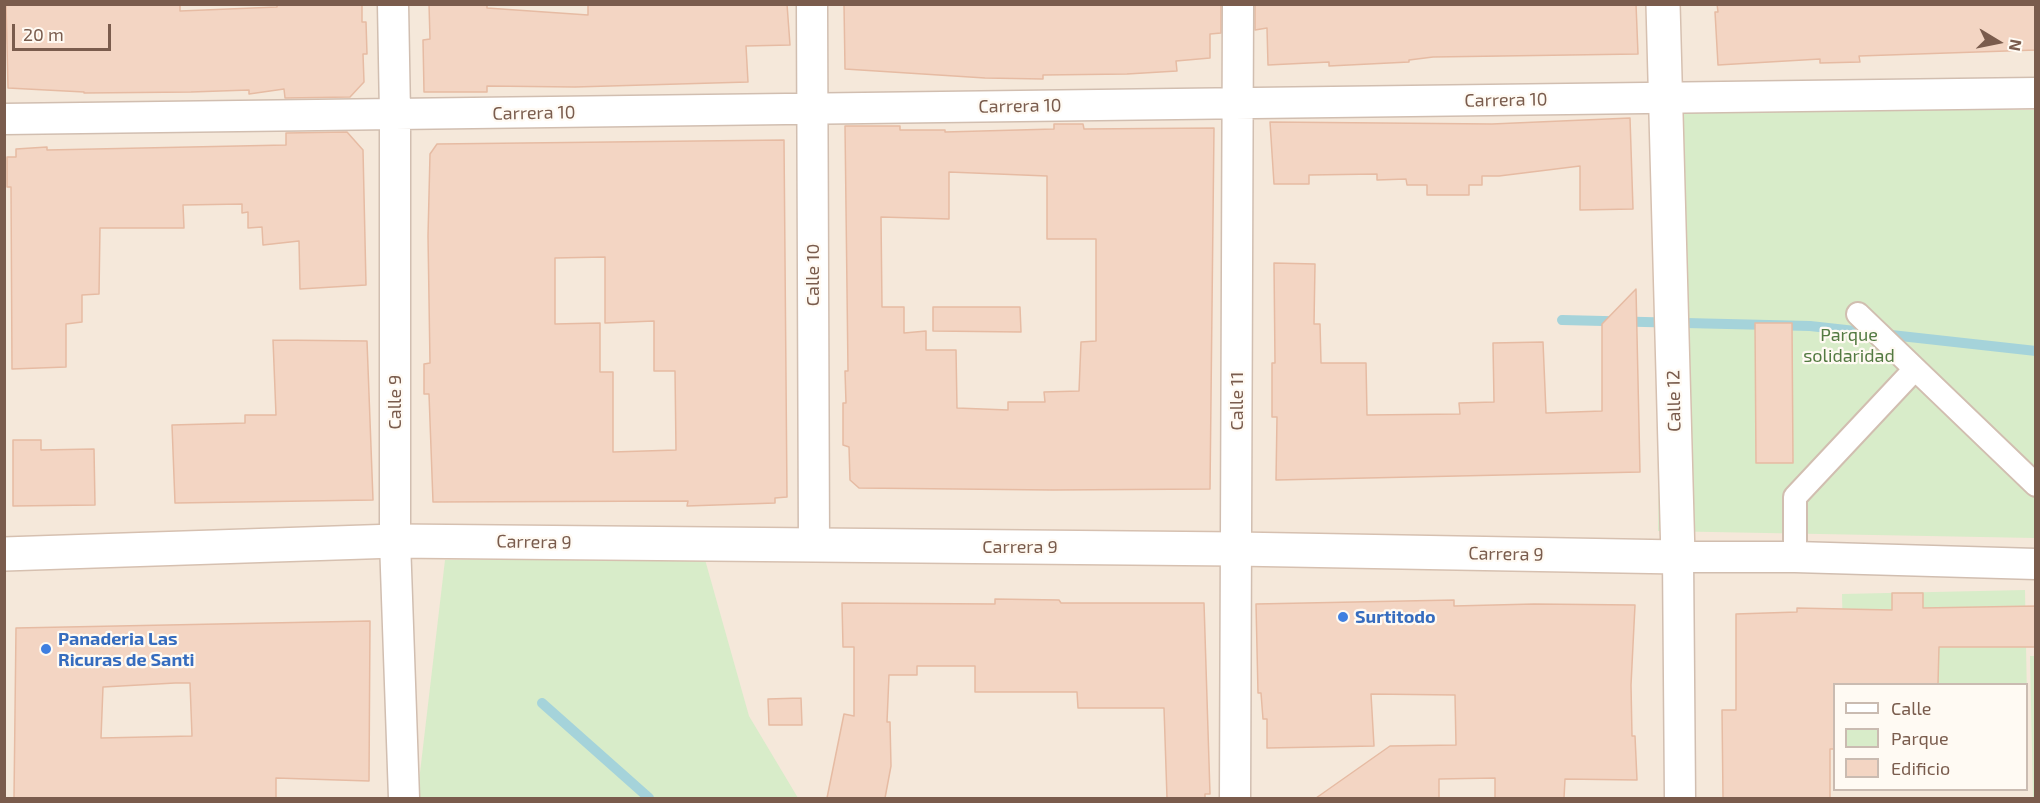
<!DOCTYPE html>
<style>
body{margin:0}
#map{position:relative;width:2040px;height:803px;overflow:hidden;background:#fdf6ec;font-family:"Exo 2",sans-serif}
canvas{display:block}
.frame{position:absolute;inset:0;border:6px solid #7a5c4d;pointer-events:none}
.legend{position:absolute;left:1833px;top:683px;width:195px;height:108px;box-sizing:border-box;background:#fffaf3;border:2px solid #cabbb1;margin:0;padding:8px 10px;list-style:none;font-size:18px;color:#7a5c4d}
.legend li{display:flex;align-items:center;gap:12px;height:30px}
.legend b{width:30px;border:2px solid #cabbb1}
.north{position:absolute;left:1968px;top:12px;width:60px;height:60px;-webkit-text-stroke:4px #fffaf3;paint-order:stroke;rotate:100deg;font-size:16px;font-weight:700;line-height:24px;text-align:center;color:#7a5c4d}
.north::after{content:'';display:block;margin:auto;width:21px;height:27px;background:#7a5c4d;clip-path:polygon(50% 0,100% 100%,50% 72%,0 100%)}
.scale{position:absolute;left:12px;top:24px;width:99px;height:27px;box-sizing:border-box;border:3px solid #7a5c4d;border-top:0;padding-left:8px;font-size:18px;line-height:21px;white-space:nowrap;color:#7a5c4d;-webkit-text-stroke:4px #fffaf3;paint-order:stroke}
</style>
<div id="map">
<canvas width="2040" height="803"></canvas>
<div class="frame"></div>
<ul class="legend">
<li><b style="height:8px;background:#fff"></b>Calle</li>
<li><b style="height:16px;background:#d8ecc9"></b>Parque</li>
<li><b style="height:16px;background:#f3d5c3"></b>Edificio</li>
</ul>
<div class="north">N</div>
<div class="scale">20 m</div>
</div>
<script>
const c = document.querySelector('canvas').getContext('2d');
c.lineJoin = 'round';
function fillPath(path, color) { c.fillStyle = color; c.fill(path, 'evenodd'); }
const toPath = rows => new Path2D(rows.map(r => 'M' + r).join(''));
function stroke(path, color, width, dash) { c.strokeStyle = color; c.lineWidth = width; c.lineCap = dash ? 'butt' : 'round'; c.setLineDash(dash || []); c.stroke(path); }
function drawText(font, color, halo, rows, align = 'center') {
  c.font = font + ' "Exo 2",sans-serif'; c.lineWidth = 4.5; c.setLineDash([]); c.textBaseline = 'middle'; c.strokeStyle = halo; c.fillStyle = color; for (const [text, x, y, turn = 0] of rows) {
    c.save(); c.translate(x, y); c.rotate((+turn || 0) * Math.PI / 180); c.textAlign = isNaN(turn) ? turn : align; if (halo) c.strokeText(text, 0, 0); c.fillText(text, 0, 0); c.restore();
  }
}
fillPath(toPath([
 [5,5,2035,5,2035,798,5,798],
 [1834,684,2026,684,2026,790,1834,790]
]), '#f5e8da');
fillPath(toPath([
 [1666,110,2035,110,2035,538,1658,531],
 [704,556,749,716,798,798,417,798,445,560],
 [2025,590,2027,699,2026,684,1844,684,1842,594],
 [2030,656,2036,656,2035,798,2033,798]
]), '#d8ecc9');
stroke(toPath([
 [1562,320,1810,326,2036,351],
 [542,703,649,798]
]), '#a5d3da', 10);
const building = toPath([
 [6,4,180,4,180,11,277,7,277,4,362,4,362,22,366,22,367,54,363,54,364,82,350,97,285,98,284,89,249,94,249,90,191,92,84,93,84,92,8,88,6,4],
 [429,4,487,4,487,8,588,15,588,4,787,4,790,45,746,46,748,82,575,87,487,86,487,92,424,92,423,40,430,39,429,4],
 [844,4,1221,4,1221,33,1210,34,1210,58,1176,61,1177,71,1127,74,1043,75,1043,79,985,78,845,69,844,4],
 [1255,4,1636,4,1638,54,1433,57,1409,60,1409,62,1329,66,1329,62,1268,65,1267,28,1255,30,1255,4],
 [1717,4,2036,4,2036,50,1859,56,1860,62,1820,63,1820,59,1718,65,1715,12,1718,12,1717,4],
 [1630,118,1633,209,1580,210,1580,166,1499,176,1482,176,1482,185,1469,185,1469,195,1427,195,1427,185,1407,185,1406,179,1377,180,1377,174,1309,175,1309,184,1274,184,1270,122,1492,124,1630,118],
 [1054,124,1083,124,1084,129,1214,128,1210,489,1053,490,859,488,850,480,849,447,843,445,843,403,846,403,845,371,848,371,845,126,900,126,900,130,945,130,945,132,1054,129,1054,124],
 [949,172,1047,176,1047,239,1096,239,1096,341,1081,342,1079,391,1044,392,1045,402,1008,402,1008,410,957,408,956,350,926,350,926,331,904,333,904,307,882,307,881,217,949,219,949,172],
 [347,132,363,150,366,285,300,289,299,241,263,245,262,227,248,228,248,212,242,213,242,204,183,205,184,228,100,228,99,294,82,295,82,322,66,324,66,367,12,369,11,187,7,187,7,157,16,157,16,149,47,147,47,150,286,145,286,133,347,132],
 [784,140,787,497,775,498,775,503,687,506,688,501,433,502,429,394,424,394,424,364,430,363,428,236,430,154,437,144,784,140],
 [605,257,605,323,654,321,654,371,675,371,676,450,613,452,613,372,600,372,600,323,555,324,555,258,605,257],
 [1274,263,1315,264,1314,324,1320,324,1321,363,1366,363,1367,415,1460,414,1459,403,1494,402,1493,343,1543,342,1546,413,1602,411,1602,324,1636,289,1640,472,1276,480,1277,417,1272,417,1272,363,1275,363,1274,263],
 [933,307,1020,307,1021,332,933,331,933,307],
 [1755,323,1792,323,1793,463,1756,463,1755,323],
 [273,340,367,341,373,500,175,503,172,425,245,423,245,415,276,415,273,340],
 [13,440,41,440,41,450,94,449,95,505,13,506,13,440],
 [1892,593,1923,593,1923,608,2036,606,2036,647,1939,647,1938,684,1834,684,1834,749,1830,749,1830,798,1723,798,1722,710,1736,710,1736,614,1797,612,1797,608,1892,610,1892,593],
 [995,599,1059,600,1061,603,1204,603,1210,794,1205,794,1205,798,1167,798,1164,708,1078,708,1077,692,975,692,975,666,917,666,917,675,889,675,887,722,890,722,891,766,885,798,827,798,844,714,854,716,854,647,843,647,842,603,995,604,995,599],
 [1454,600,1454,606,1534,604,1635,605,1631,685,1632,736,1635,736,1637,780,1565,779,1564,798,1495,798,1495,778,1439,779,1439,798,1316,798,1390,746,1456,745,1455,695,1371,694,1374,746,1267,748,1267,719,1263,719,1261,693,1258,693,1256,604,1454,600],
 [370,621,369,781,276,778,276,798,14,798,16,628,370,621],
 [175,683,190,683,192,736,101,738,103,687,175,683],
 [801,698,802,725,769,725,768,699,801,698]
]);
fillPath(building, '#f3d5c3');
stroke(building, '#e6bba3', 1.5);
const pedestrian = toPath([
 [1858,314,2036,485],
 [1795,557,1795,497,1915,369]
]);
const minor = toPath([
 [393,4,395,114,395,541,404,798],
 [812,4,814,546],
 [4,119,2036,93],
 [1235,798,1238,4],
 [1680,798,1678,557,1795,557,2036,564]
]);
const secondary = toPath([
 [4,554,395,541,1236,549,1678,557,1663,4]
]);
stroke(pedestrian, '#d1beb0', 26);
stroke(minor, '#d1beb0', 33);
stroke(secondary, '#d6c0b0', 36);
stroke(pedestrian, '#fff', 22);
stroke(minor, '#fff', 30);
stroke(secondary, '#fff', 33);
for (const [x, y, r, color] of [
 [1343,617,6,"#3f7fe0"],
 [46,649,6,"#3f7fe0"]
]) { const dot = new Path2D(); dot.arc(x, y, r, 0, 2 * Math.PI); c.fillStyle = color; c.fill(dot); stroke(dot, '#fffaf3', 2); }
drawText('18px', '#7a5c4d', '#fffaf3', [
 ["Carrera 10",1506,100,-1],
 ["Carrera 10",1020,106,-1],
 ["Carrera 10",534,113,-1],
 ["Calle 10",813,275,-90],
 ["Calle 11",1237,401,-90],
 ["Calle 12",1674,401,-91],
 ["Calle 9",395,402,-90],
 ["Carrera 9",534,542,1],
 ["Carrera 9",1020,547],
 ["Carrera 9",1506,554,1]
]);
drawText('18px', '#537a41', '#fffaf3', [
 ["Parque",1849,335],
 ["solidaridad",1849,356]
]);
drawText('bold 18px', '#366cbe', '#fffaf3', [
 ["Surtitodo",1355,617],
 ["Panaderia Las",58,639],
 ["Ricuras de Santi",58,660]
], 'left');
</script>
